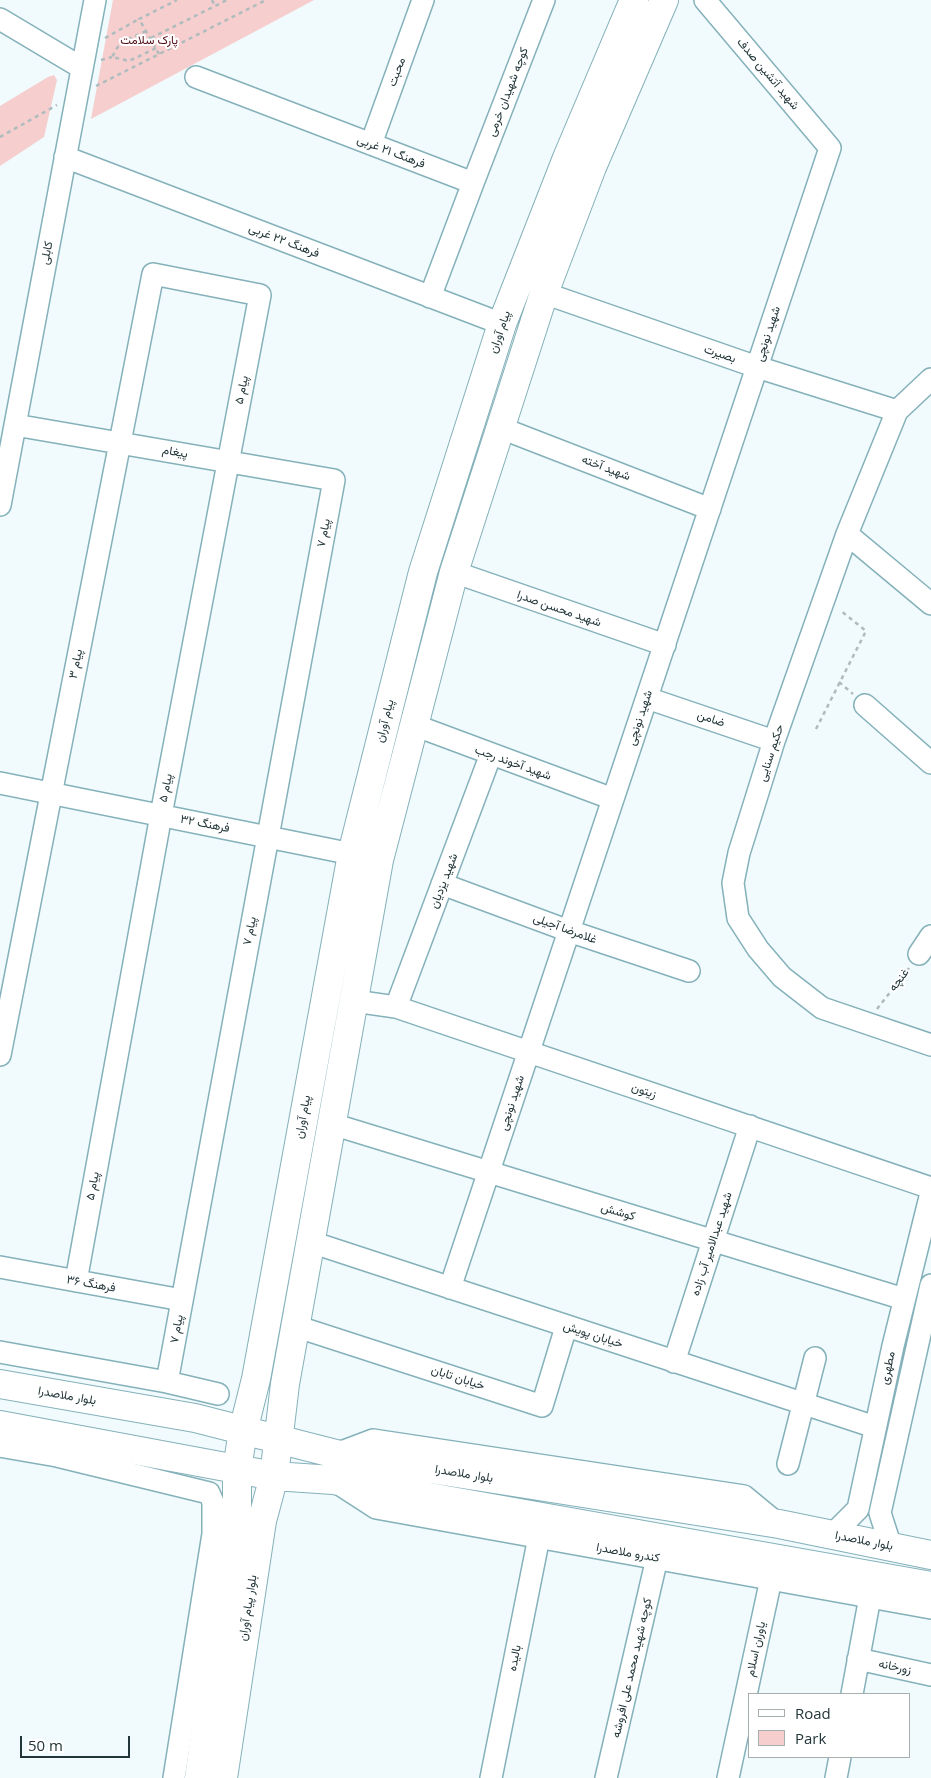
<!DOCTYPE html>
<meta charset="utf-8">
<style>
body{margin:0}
#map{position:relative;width:931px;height:1778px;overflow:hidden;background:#f1fafc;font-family:"Open Sans",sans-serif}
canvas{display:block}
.legend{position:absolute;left:748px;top:1693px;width:162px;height:65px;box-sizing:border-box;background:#fff;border:1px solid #a7aeaf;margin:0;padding:6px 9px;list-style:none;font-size:15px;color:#223538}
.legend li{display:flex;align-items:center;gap:10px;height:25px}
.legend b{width:25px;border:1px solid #a7aeaf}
.scale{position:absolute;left:20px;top:1736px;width:110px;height:22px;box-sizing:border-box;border:2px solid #223538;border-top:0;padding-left:6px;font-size:15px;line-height:18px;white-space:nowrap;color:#223538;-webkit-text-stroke:4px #fff;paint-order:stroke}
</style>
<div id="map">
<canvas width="931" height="1778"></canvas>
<ul class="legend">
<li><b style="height:6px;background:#fff"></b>Road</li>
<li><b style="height:14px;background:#f6cece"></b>Park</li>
</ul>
<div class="scale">50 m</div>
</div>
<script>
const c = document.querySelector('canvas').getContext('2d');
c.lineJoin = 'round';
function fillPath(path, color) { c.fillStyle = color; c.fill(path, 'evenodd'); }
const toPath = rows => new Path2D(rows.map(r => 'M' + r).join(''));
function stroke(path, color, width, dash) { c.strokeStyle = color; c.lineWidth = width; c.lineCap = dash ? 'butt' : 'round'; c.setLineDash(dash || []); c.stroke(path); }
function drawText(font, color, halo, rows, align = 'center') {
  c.font = font + ' "Open Sans",Vazirmatn,sans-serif'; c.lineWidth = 4; c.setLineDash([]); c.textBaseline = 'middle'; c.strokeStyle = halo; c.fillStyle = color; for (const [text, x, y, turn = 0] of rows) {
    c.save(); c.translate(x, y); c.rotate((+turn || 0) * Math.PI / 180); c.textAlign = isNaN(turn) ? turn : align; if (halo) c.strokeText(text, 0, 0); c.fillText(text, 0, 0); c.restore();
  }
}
fillPath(toPath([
 [113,0,314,0,91,119],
 [54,75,57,80,44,137,0,166,0,106,48,77]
]), '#f6cece');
const minor = toPath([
 [0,19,82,68],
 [196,77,473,183,430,297],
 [371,144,423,0],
 [65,157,502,324],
 [473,183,544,0],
 [544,293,757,367,897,411],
 [931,379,897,411,847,534,774,741,739,853,733,883,738,918,758,949,782,977,822,1008,931,1045],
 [15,425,334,480,167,1382],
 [501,428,710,509],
 [0,505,95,0],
 [847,534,931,604],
 [454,572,665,645],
 [647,698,774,741],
 [865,705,931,763],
 [414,725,613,799],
 [0,783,352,854],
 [442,884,569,931,689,971],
 [919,954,931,936],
 [354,1001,396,1007,931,1188],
 [396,1007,491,754],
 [0,1055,153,274,260,295,161,815,76,1281],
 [332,1124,904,1299],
 [311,1242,875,1427],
 [0,1267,182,1300],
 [450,1288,830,148,705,0],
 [295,1326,542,1406,566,1327],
 [0,1352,167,1382,218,1394],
 [674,1362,750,1126],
 [0,1446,57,1456,209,1493,213,1502,213,1534,174,1778],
 [336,1454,373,1440,744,1496,778,1524],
 [788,1464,815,1358],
 [339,1484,376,1508,931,1608],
 [832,1535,858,1509,893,1346,931,1193],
 [891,1547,880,1513,931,1285],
 [858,1659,931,1675],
 [852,1694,870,1597],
 [491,1778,539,1537],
 [606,1778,657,1558],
 [728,1778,771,1579],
 [836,1778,840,1757]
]);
const major = toPath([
 [0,1384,195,1418,336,1454,779,1524,931,1555],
 [0,1425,274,1476,333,1480,931,1586],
 [199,1778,237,1516,237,1469,243,1431,256,1379,352,854,423,572,502,324,567,158,634,0],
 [223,1778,262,1521,274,1476,285,1384,379,860,454,572,544,293,592,167,664,0]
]);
stroke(minor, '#84b1ba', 24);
stroke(major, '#84b1ba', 30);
stroke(toPath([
 [212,0,215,6],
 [146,31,120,43,112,57,129,61,156,48],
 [105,38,139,19],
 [151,38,227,0],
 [159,54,139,19,177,0],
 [101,60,112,57],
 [96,86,266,0],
 [0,137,57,105],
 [839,682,853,694],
 [816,729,866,631,840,610],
 [877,1009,909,968]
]), '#afbcbe', 2.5, [4, 4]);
stroke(minor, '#fff', 21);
stroke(major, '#fff', 28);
drawText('12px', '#530f18', '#fff', [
 ["پارک سلامت",149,41]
]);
drawText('12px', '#223538', '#fff', [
 ["محبت",397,72,-70],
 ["شهید آتشین صدف",768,74,50],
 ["کوچه شهیدان خرمی",508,92,-69],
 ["فرهنگ ۲۱ غربی",391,152,21],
 ["فرهنگ ۲۲ غربی",284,241,21],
 ["کابلی",47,253,-79],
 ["پیام آوران",500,332,-71],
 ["شهید نونچی",768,334,-72],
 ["بصیرت",720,354,19],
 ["پیام ۵",242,390,-79],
 ["پیغام",175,452,10],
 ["شهید آخته",606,468,21],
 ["پیام ۷",324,533,-79],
 ["شهید محسن صدرا",559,609,19],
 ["پیام ۳",76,664,-79],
 ["شهید نونچی",640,718,-72],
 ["ضامن",711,719,19],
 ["پیام آوران",385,721,-76],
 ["حکیم سنایی",771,753,-72],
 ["شهید آخوند رجب",513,763,20],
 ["پیام ۵",166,788,-79],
 ["فرهنگ ۳۲",205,824,11],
 ["شهید یزدیان",444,881,-69],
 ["غلامرضا آجیلی",565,929,20],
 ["پیام ۷",250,931,-79],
 ["غنچه",899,980,-53],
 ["زیتون",644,1091,19],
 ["شهید نونچی",512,1103,-72],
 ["پیام آوران",303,1117,-80],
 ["پیام ۵",93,1186,-80],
 ["کوشش",618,1212,17],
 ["شهید عبدالامیر آب زاده",712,1244,-72],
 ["فرهنگ ۳۶",91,1284,10],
 ["پیام ۷",177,1329,-80],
 ["خیابان پویش",593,1335,18],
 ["مطهری",888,1368,-78],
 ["خیابان تابان",458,1378,18],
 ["بلوار ملاصدرا",67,1396,10],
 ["بلوار ملاصدرا",464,1474,9],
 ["بلوار ملاصدرا",864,1541,11],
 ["کندرو ملاصدرا",628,1553,10],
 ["بلوار پیام آوران",248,1608,-81],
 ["یاوران اسلام",756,1649,-78],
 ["بالیده",515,1658,-79],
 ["زورخانه",895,1667,12],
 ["کوچه شهید محمد علی افروشه",632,1668,-77]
]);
</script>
